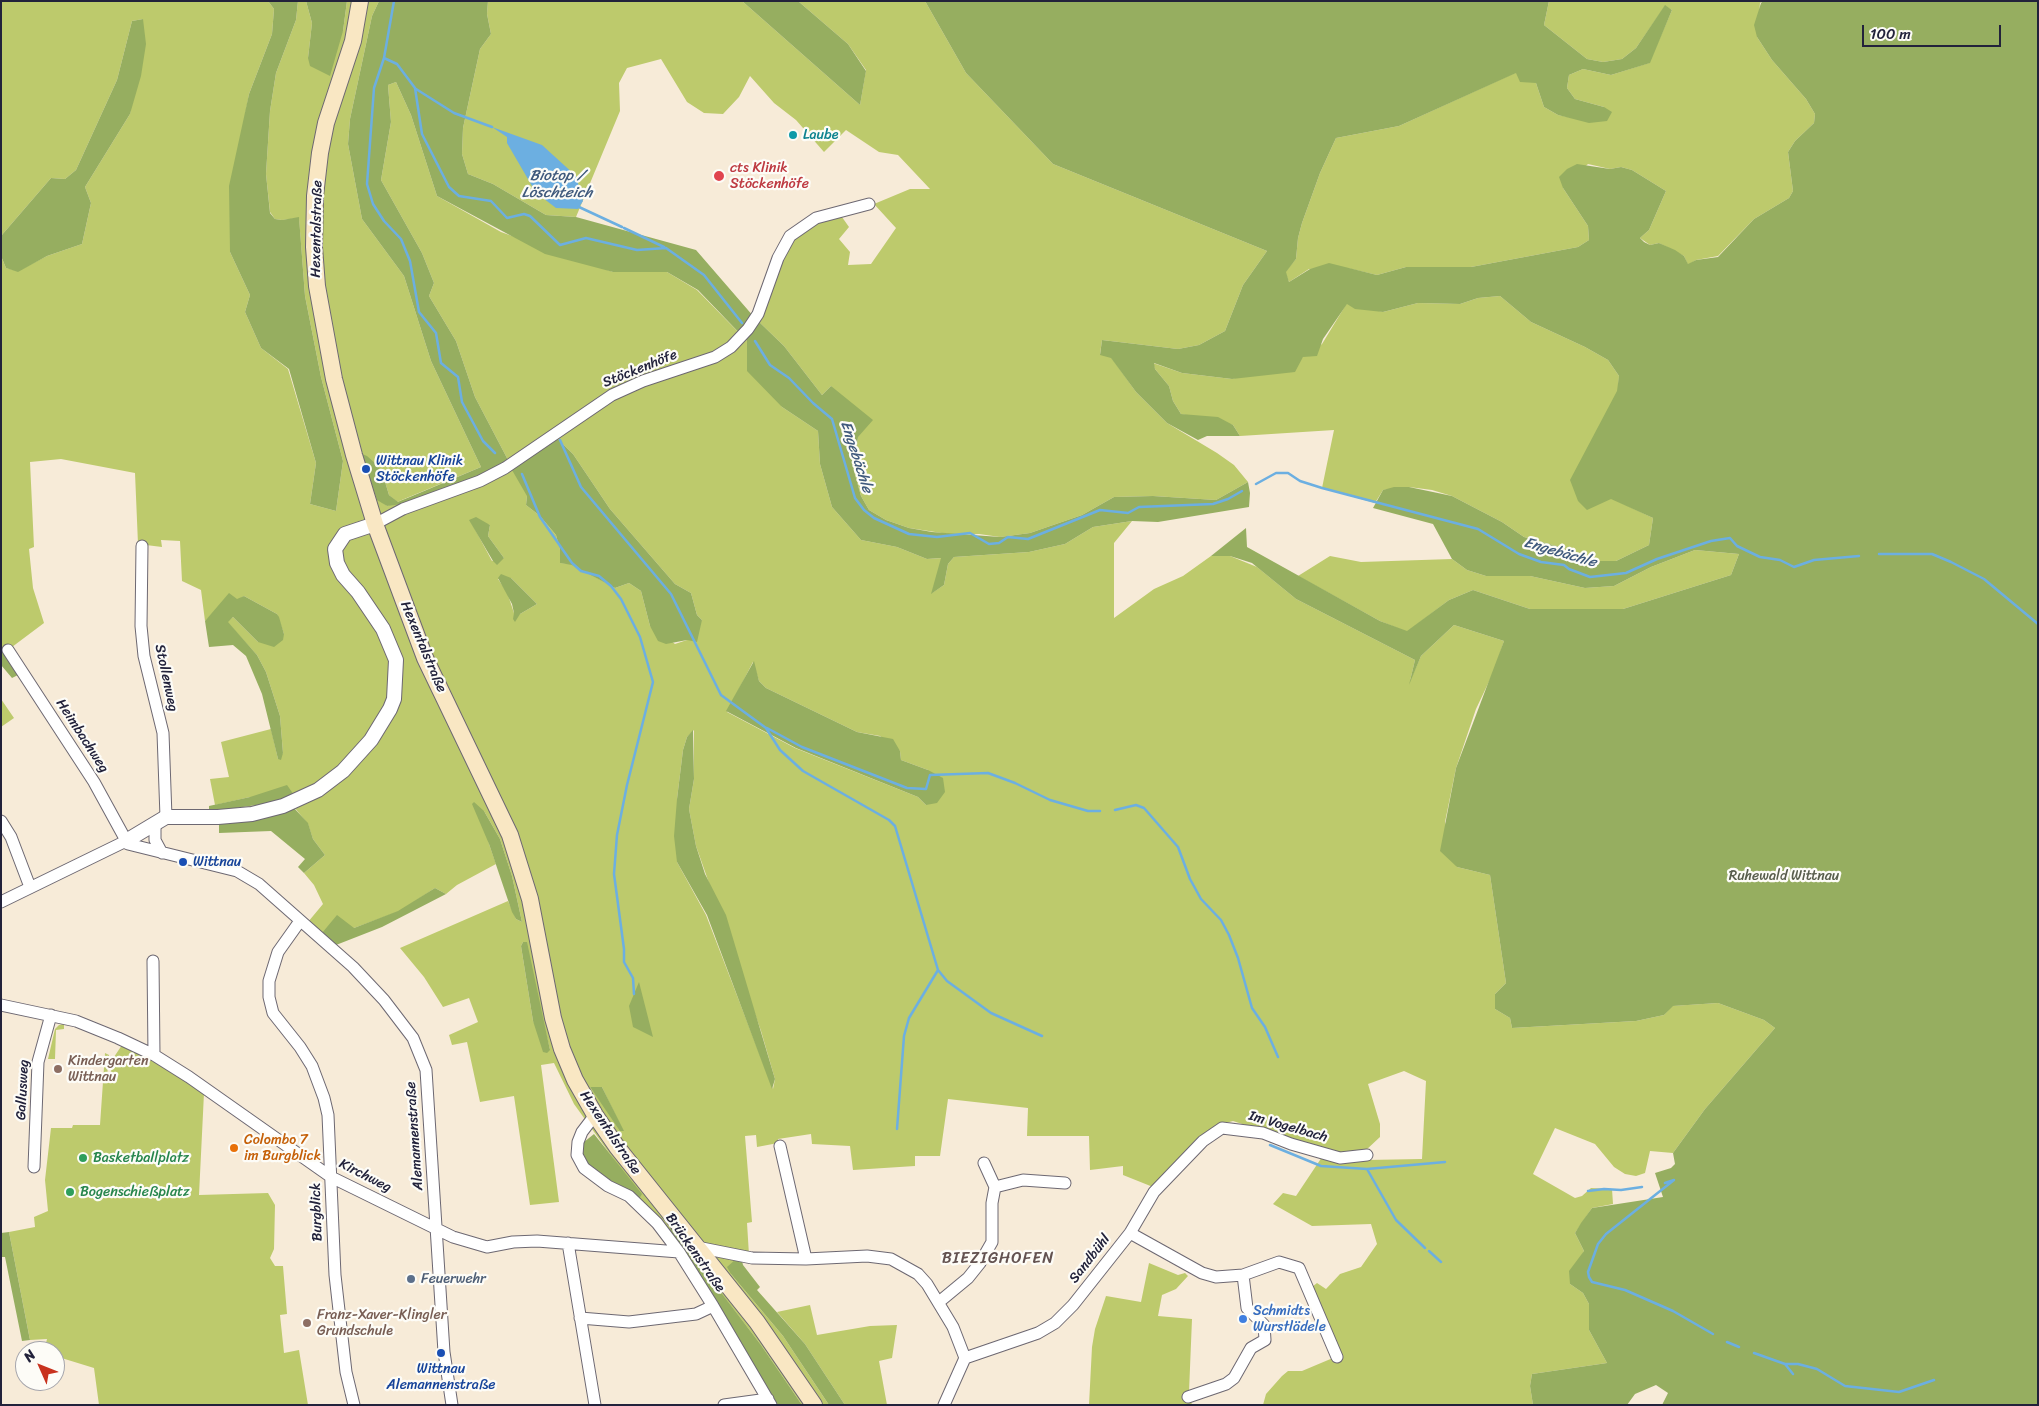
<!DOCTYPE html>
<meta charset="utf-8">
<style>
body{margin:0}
#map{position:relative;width:2039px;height:1406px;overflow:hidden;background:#f7ebd8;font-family:Sriracha,sans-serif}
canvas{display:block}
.frame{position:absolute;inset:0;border:2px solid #22223b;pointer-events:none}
.north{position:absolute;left:15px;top:1341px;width:50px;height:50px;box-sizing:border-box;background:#fdfcf7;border:1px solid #a5a5ac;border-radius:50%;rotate:314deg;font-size:14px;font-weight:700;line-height:20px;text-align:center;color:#22223b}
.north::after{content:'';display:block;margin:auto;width:18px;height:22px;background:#c8321e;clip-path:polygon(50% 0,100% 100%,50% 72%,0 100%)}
.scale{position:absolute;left:1862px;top:25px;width:139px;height:22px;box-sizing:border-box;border:2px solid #22223b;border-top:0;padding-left:6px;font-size:15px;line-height:18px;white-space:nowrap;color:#22223b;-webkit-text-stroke:4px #fdfcf7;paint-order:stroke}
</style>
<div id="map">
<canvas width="2039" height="1406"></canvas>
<div class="frame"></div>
<div class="north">N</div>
<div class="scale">100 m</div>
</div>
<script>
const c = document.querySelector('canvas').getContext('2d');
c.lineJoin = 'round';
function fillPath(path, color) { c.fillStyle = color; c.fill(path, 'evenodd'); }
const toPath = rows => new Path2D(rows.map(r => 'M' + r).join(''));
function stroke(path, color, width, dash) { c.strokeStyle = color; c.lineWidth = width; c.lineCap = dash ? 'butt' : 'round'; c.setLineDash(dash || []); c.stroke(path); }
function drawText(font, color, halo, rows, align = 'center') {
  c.font = font + ' Sriracha,sans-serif'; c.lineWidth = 4.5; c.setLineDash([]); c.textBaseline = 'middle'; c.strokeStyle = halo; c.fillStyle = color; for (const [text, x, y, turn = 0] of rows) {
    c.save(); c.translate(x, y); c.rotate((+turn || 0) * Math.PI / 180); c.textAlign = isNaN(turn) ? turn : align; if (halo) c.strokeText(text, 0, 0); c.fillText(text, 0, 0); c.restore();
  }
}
fillPath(toPath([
 [1,1,268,1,274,9,272,34,249,94,242,132,230,252,250,295,245,312,261,348,288,369,316,463,310,504,336,511,343,461,321,377,305,296,299,218,282,220,275,219,270,212,266,174,270,111,276,73,296,20,298,1,306,1,312,23,308,58,343,31,347,1,379,1,372,16,350,119,348,144,362,219,404,276,431,361,481,467,397,502,389,495,383,475,382,502,387,506,508,460,475,397,456,341,429,296,434,283,422,253,381,180,391,122,388,85,396,82,411,115,437,196,501,232,613,272,667,272,697,290,747,341,782,407,818,431,820,464,832,507,861,540,897,547,927,559,942,558,932,593,944,585,948,564,954,557,1029,552,1065,544,1093,527,1132,521,1114,543,1114,618,1154,589,1183,576,1211,556,1230,556,1257,567,1296,599,1415,660,1410,681,1421,656,1454,625,1504,641,1494,671,1476,709,1456,768,1445,822,1457,867,1490,875,1506,983,1495,994,1495,1009,1510,1018,1512,1028,1636,1021,1664,1015,1672,1006,1718,1003,1764,1020,1775,1028,1705,1109,1673,1153,1650,1151,1645,1173,1636,1176,1625,1174,1614,1167,1595,1144,1555,1128,1533,1174,1575,1198,1582,1196,1591,1188,1612,1189,1613,1204,1592,1208,1575,1233,1584,1251,1570,1284,1583,1293,1589,1304,1589,1330,1607,1363,1532,1374,1530,1386,1533,1405,1263,1405,1266,1394,1282,1376,1288,1371,1302,1371,1340,1355,1312,1287,1317,1283,1326,1289,1340,1274,1361,1267,1377,1244,1371,1224,1312,1226,1273,1204,1283,1193,1296,1196,1326,1151,1233,1121,1222,1124,1153,1187,1123,1175,1123,1166,1090,1170,1089,1136,1027,1136,1028,1108,948,1099,940,1156,915,1156,915,1166,853,1170,850,1146,812,1144,811,1134,778,1139,778,1143,757,1147,756,1135,745,1136,752,1222,747,1223,749,1255,736,1259,731,1274,783,1336,829,1405,802,1405,761,1345,672,1229,668,1229,639,1199,620,1168,574,1104,554,1063,541,1065,559,1202,530,1205,514,1096,480,1102,467,1042,452,1045,449,1035,478,1022,469,998,443,1007,424,977,400,948,508,901,516,919,522,922,512,876,500,839,484,811,489,844,496,864,457,885,446,894,435,888,400,911,354,928,322,933,308,922,323,904,314,885,304,873,325,855,313,839,308,824,294,807,219,811,270,803,250,797,215,805,210,779,229,777,221,742,271,729,278,759,283,753,280,716,266,672,257,655,227,622,233,617,258,642,284,634,277,614,244,596,238,600,232,597,205,621,201,590,182,581,180,541,161,540,162,547,138,544,135,473,61,459,30,462,34,547,29,549,33,588,44,623,4,653,1,651,1,256,6,268,18,271,47,256,82,244,91,203,85,187,130,114,143,19,132,21,117,80,76,170,65,179,51,178,1,236],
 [558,439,573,454,610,509,675,584,691,593,697,615,702,620,687,640,675,644,650,626,641,591,629,583,615,588,572,564,560,563,560,550,556,535,540,516,526,505,527,496,549,446],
 [470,520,490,525,488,536,504,558,492,561],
 [511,578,537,604,520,614,514,613,507,592,498,579],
 [753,662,759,681,766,688,857,732,880,736,900,751,901,760,928,770,926,805,918,797,795,748,727,712],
 [694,730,694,779,689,809,696,846,761,1031,775,1079,773,1089,706,915,677,862,677,799,683,750,687,737],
 [523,942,539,1005,550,1050,533,1021,521,946],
 [1404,1071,1426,1081,1422,1159,1366,1160,1365,1151,1380,1137,1380,1124,1368,1084],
 [590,1087,602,1087,623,1131],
 [488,1,742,1,860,105,866,70,848,44,798,1,925,1,966,73,1053,164,1267,251,1243,285,1225,331,1199,345,1178,349,1102,340,1100,354,1111,357,1136,392,1167,423,1217,453,1234,465,1248,482,1216,500,1153,496,1114,497,1082,515,1030,533,1000,537,979,534,955,535,909,528,886,520,869,510,861,496,854,471,858,437,831,386,822,395,784,346,754,317,786,243,837,210,849,227,839,239,850,252,848,265,871,264,896,228,874,204,910,189,930,189,898,155,879,152,846,130,824,152,796,120,774,103,750,76,739,97,723,114,704,113,687,102,661,59,627,68,619,83,620,111,576,217,546,215,493,184,468,174,462,154,463,128,480,49,491,34,487,14],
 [1549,1,1763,1,1760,3,1757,37,1772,60,1806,99,1815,114,1814,123,1795,141,1788,152,1793,191,1789,198,1754,219,1718,256,1696,260,1688,265,1684,256,1659,243,1650,245,1640,238,1649,230,1666,191,1632,170,1621,167,1610,169,1588,164,1563,188,1588,226,1589,240,1578,247,1471,267,1406,267,1377,275,1347,268,1309,269,1289,282,1285,272,1296,259,1298,238,1302,223,1320,173,1336,138,1399,126,1517,72,1536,83,1544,107,1558,115,1573,118,1604,107,1575,99,1567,88,1569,75,1583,69,1611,75,1649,63,1672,10,1665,6,1636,48,1622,59,1603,62,1587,59,1544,25],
 [1500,296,1531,322,1585,347,1608,360,1619,376,1611,498,1653,518,1649,545,1616,561,1594,561,1564,548,1524,537,1502,522,1452,496,1432,490,1409,487,1383,490,1375,503,1322,488,1334,430,1240,436,1233,425,1181,414,1173,401,1169,386,1155,369,1153,363,1182,373,1232,379,1303,357,1322,344,1347,303,1383,312,1418,303,1460,304,1478,298],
 [1695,550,1739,554,1731,575,1623,609,1530,609,1473,590,1449,600,1407,632,1380,621,1298,576,1330,556,1361,562,1452,559,1467,570,1486,576,1530,576,1585,588,1614,586,1651,567],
 [1,699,14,718,1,727],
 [64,1024,64,1029,56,1030,55,1059,48,1059,55,1029,59,1025],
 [122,1045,159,1063,204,1093,199,1195,268,1193,275,1205,274,1249,270,1258,275,1266,283,1266,287,1314,280,1315,284,1353,299,1350,308,1405,99,1405,94,1368,55,1356,55,1351,44,1351,47,1339,30,1340,9,1232,35,1227,34,1217,48,1211,45,1180,51,1128,72,1128,73,1125,100,1125,105,1053,109,1055,107,1076,110,1076,114,1057],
 [1149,1263,1178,1275,1185,1273,1188,1276,1176,1289,1162,1295,1158,1316,1192,1319,1189,1392,1192,1405,1089,1405,1092,1347,1095,1329,1106,1296,1141,1302],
 [810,1305,817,1335,870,1326,897,1325,892,1358,879,1361,887,1405,845,1405,805,1344,777,1312]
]), '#bdca6c');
fillPath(toPath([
 [268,1,298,1,296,20,276,73,270,111,266,174,270,213,275,219,282,220,299,217,305,296,321,377,343,461,336,511,310,504,316,463,289,369,261,348,245,312,250,295,230,252,229,186,249,94,272,34,274,9],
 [306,1,347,1,343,31,330,76,310,66,308,58,312,23],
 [379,1,488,1,487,14,491,34,480,49,463,128,462,154,468,174,493,184,546,215,576,217,696,250,754,317,784,346,822,395,831,386,873,420,858,437,854,471,861,496,869,510,886,520,909,528,932,532,1000,537,1030,533,1082,515,1114,497,1153,496,1216,500,1248,482,1250,493,1249,507,1158,522,1132,521,1093,527,1065,544,1029,552,954,557,948,564,944,585,931,594,941,558,927,559,897,547,861,540,832,507,820,464,818,431,782,407,747,371,747,341,698,290,667,272,613,272,545,254,437,196,411,115,396,82,388,85,391,122,381,180,422,253,434,283,429,296,456,341,475,397,508,460,482,475,410,503,387,506,377,500,362,454,367,456,377,465,383,475,389,495,398,502,481,467,431,361,404,276,362,219,348,144,350,119,372,16],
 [742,1,798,1,848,44,866,71,860,105],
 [925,1,1549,1,1544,25,1587,59,1603,62,1622,59,1636,48,1665,5,1672,10,1650,63,1611,75,1583,69,1569,75,1567,88,1575,99,1604,107,1612,112,1607,121,1589,123,1558,115,1544,107,1536,83,1520,82,1516,73,1399,126,1336,138,1320,173,1302,223,1298,238,1296,259,1286,272,1289,282,1310,269,1329,263,1377,275,1406,267,1471,267,1578,247,1589,240,1588,226,1563,188,1559,177,1567,169,1577,164,1610,169,1621,167,1632,170,1666,191,1649,230,1640,238,1644,242,1650,245,1659,243,1675,250,1684,256,1688,264,1696,260,1718,257,1754,219,1789,198,1793,191,1788,152,1795,141,1814,123,1815,114,1806,99,1772,60,1757,37,1754,25,1761,3,1763,1,2038,1,2038,1405,1662,1405,1668,1393,1656,1385,1635,1394,1627,1405,1533,1405,1530,1386,1532,1374,1607,1363,1589,1330,1589,1304,1583,1293,1570,1284,1569,1271,1584,1251,1575,1233,1581,1223,1592,1208,1663,1197,1655,1173,1671,1168,1675,1164,1673,1153,1705,1109,1775,1028,1764,1020,1718,1003,1673,1006,1664,1015,1636,1021,1512,1028,1510,1018,1495,1009,1495,994,1506,983,1490,875,1457,867,1440,851,1456,768,1504,641,1454,625,1421,656,1409,685,1415,660,1296,599,1252,563,1230,556,1211,556,1246,528,1247,547,1380,621,1407,631,1449,600,1473,590,1530,609,1623,609,1731,575,1739,554,1695,550,1651,567,1614,586,1585,588,1530,576,1486,576,1467,570,1452,559,1433,524,1373,508,1383,490,1394,487,1409,487,1452,496,1502,522,1524,537,1564,548,1594,561,1616,561,1649,545,1653,518,1611,499,1587,510,1578,501,1570,480,1617,391,1619,376,1608,360,1585,347,1531,322,1500,296,1478,298,1460,304,1418,303,1383,312,1355,309,1347,304,1323,339,1317,356,1303,357,1295,372,1232,379,1182,373,1154,363,1155,369,1169,386,1173,401,1181,414,1218,417,1233,425,1240,436,1207,436,1198,440,1167,423,1136,392,1111,358,1100,355,1102,340,1178,349,1199,345,1225,331,1243,285,1267,251,1053,164,966,73],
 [143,19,146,44,141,76,130,114,85,187,91,203,82,244,47,256,18,272,6,268,1,256,1,236,51,178,65,179,76,170,117,80,132,21],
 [558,439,573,454,610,509,675,584,691,593,697,615,702,620,697,642,687,640,666,644,658,641,650,626,641,591,629,583,615,588,572,565,560,563,560,550,556,535,540,516,526,505,527,496,512,470],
 [476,517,490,525,488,536,504,558,497,565,493,561,469,520],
 [501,574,511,578,537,604,520,614,515,622,513,619,514,613,512,604,498,578],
 [229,593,237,599,244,596,277,614,279,617,284,634,283,640,274,647,258,642,233,617,228,622,257,655,266,672,280,716,283,753,281,760,278,759,262,694,246,656,233,645,209,647,205,621],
 [1,651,4,653,20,674,12,678,1,665],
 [754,661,759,681,766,688,857,732,893,739,900,751,901,760,928,770,943,778,945,792,937,803,926,805,918,797,796,748,726,711],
 [693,730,694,779,689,809,696,846,705,874,726,915,775,1079,772,1089,707,915,677,862,674,836,677,799,683,750,687,737],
 [287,785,294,795,270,803,209,812,209,806,250,797],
 [474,802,484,811,500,839,512,876,522,922,516,919,512,912,489,844,472,804],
 [293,807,308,823,313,839,325,855,304,873,298,867,305,859,271,831,219,833,219,823],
 [435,888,446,894,382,927,336,945,322,933,337,915,354,928,398,911],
 [523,942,527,942,550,1050,547,1053,543,1052,533,1021,521,946],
 [639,982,653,1037,633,1027,629,1006],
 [590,1087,602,1087,624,1131,620,1131],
 [594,1134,642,1194,639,1199,587,1165,582,1157,582,1148,584,1142],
 [672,1228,761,1345,802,1405,778,1405,668,1229],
 [9,1232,29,1335,30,1340,22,1341,5,1257,1,1257,1,1233],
 [736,1259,742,1261,743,1265,760,1287,757,1290,805,1344,845,1405,829,1405,783,1336,731,1274,727,1267]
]), '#96ae60');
fillPath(toPath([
 [492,127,542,145,576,176,583,201,578,209,556,208,543,198,532,186,507,143,507,137]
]), '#6cafe1');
stroke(toPath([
 [394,1,384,58,397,64,415,88,422,134,449,187,459,196,491,201,507,218,524,214,530,216,560,245,586,238,637,250,666,248,704,275,742,323],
 [384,58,374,88,367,184,373,204,384,221,401,239,410,261,419,312,436,333,441,363,458,377,462,402,483,441,495,453],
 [416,89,454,113,492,127],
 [579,207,622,227],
 [624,228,664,247],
 [755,341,770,365,789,378,813,403,832,419,855,498,864,510,874,518,909,534,937,537,970,533,989,544,999,543,1008,537,1028,539,1100,510,1128,513,1139,507,1213,504,1228,499,1242,491],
 [560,440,581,487,671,594,721,695,766,728,780,750,803,771,889,820,895,826,938,970,947,981,991,1013,1042,1036],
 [522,474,540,517,572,563,581,571,599,576,611,586,621,599,640,637,653,682,627,785,617,835,614,874,624,949,624,962,633,978,634,994],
 [1256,484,1276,473,1288,473,1300,481,1322,488,1478,529,1519,554,1541,562,1564,565,1569,569,1590,577,1626,573,1657,559,1711,541,1730,538,1737,546,1760,557,1780,560,1794,567,1814,560,1859,556],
 [1879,554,1932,554,1951,562,1984,579,2038,624],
 [767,728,802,747,907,788,926,789,930,775,988,773,1015,783,1050,800,1088,811,1100,811],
 [1115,810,1136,805,1144,808,1178,847,1190,879,1201,899,1221,920,1229,935,1238,958,1252,1008,1265,1027,1278,1057],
 [897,1129,904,1036,909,1018,938,970],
 [1270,1145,1321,1166,1367,1169,1445,1162],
 [1367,1169,1396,1220,1425,1248],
 [1665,1183,1674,1180,1606,1234,1598,1244,1588,1272,1589,1277,1592,1282,1625,1290,1673,1311,1713,1334],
 [1588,1191,1604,1189,1621,1190,1642,1187],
 [1429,1251,1441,1262],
 [1727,1342,1739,1347],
 [1754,1353,1785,1364,1798,1364,1817,1369,1845,1386,1899,1392,1934,1380],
 [1785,1364,1793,1374]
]), '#6cafe1', 2.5);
const minor = toPath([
 [375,524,403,509,480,481,505,468,612,395,643,381,715,357,731,347,748,329,758,314,778,258,790,236,816,218,869,204],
 [142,546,141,626,144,656,163,733,166,817],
 [8,650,94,782,128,844,237,871,259,884,353,967,384,1000,413,1038,426,1070,444,1352,452,1405],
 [1,821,11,837,30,887],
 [155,825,155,840,162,853],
 [1,902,126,841],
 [300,921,278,952,269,981,269,997,273,1013,300,1047,312,1066,324,1098,328,1115,335,1275,346,1372,354,1405],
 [153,961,154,1055],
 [1,1005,76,1021,118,1038,154,1055,189,1077,331,1177,453,1237,487,1247,513,1242,537,1241,679,1252],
 [595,1115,582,1132,578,1142,577,1155,584,1168,608,1186,629,1196,657,1223,679,1252,713,1306,771,1405],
 [780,1146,806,1259],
 [34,1167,38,1062,51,1015],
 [995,1187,1023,1180,1065,1183],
 [1130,1233,1202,1273,1216,1277,1243,1275,1279,1262,1299,1268,1337,1357],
 [568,1243,595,1405],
 [697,1247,752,1258,806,1259,867,1256,891,1259,918,1274,927,1284,953,1327,965,1358],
 [939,1302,968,1278,980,1263,992,1242,992,1203,995,1187,984,1163],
 [580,1318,629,1322,696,1314,713,1306],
 [965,1358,1038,1333,1055,1323,1073,1305,1130,1233,1154,1192,1203,1141,1222,1128,1263,1133,1291,1144,1340,1158,1367,1155],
 [1188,1397,1226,1384,1234,1378,1251,1348,1265,1340,1264,1325,1247,1308,1243,1275],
 [724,1405,768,1399],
 [944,1405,965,1358]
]);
const tertiary = toPath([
 [126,841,166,817,218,817,252,814,283,806,318,790,343,771,371,740,390,709,394,699,396,660,383,629,358,592,343,575,337,563,335,549,345,534,375,524]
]);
const secondary = toPath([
 [360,1,353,41,326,123,320,153,315,196,314,247,317,286,334,379,354,455,375,524,425,658,510,835,530,899,553,1018,562,1049,575,1080,595,1115,617,1147,757,1322,814,1405]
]);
stroke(minor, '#6d6872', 13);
stroke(tertiary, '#6d6872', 16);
stroke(secondary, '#6d6872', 18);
stroke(minor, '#fff', 11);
stroke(tertiary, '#fff', 14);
stroke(secondary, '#f9e7c3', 16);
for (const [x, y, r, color] of [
 [793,135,5,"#0f9aa8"],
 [719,176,6,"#e0444e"],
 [366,469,5,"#1a4fb4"],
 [183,862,5,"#1a4fb4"],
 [58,1069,5,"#8d6e63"],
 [234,1148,5,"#e8710a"],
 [83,1158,5,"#2e9e5b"],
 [70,1192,5,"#2e9e5b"],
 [411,1279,5,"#5c6f8a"],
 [1243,1319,5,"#3f7fe0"],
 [307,1323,5,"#8d6e63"],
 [441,1353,5,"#1a4fb4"]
]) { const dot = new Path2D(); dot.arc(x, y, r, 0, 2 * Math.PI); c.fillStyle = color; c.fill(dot); stroke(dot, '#fdfcf7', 2); }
drawText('14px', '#0d838f', '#fdfcf7', [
 ["Laube",803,135]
], 'left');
drawText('14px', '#be3a42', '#fdfcf7', [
 ["cts Klinik",730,168],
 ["Stöckenhöfe",730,184]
], 'left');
drawText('14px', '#22223b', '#fdfcf7', [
 ["Hexentalstraße",317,229,-89],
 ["Stöckenhöfe",640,369,-22],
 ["Hexentalstraße",423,647,67],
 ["Stollenweg",166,678,78],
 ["Heimbachweg",82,736,57],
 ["Gallusweg",23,1090,-87],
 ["Im Vogelbach",1288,1127,16],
 ["Hexentalstraße",610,1133,56],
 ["Alemannenstraße",415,1136,-94],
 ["Kirchweg",365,1176,27],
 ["Burgblick",317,1212,-92],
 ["Brückenstraße",695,1253,55],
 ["Sandbühl",1090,1259,-52]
]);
drawText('14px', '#164399', '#fdfcf7', [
 ["Wittnau Klinik",376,461],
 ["Stöckenhöfe",376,477],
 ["Wittnau",193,862],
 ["Wittnau",441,1369,"center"],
 ["Alemannenstraße",441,1385,"center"]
], 'left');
drawText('14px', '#585d4c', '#fdfcf7', [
 ["Ruhewald Wittnau",1784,876]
]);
drawText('14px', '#785e54', '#fdfcf7', [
 ["Kindergarten",68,1061],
 ["Wittnau",68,1077],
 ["Franz-Xaver-Klingler",317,1315],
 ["Grundschule",317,1331]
], 'left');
drawText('14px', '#c56008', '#fdfcf7', [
 ["Colombo 7",244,1140],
 ["im Burgblick",244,1156]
], 'left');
drawText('14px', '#27864d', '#fdfcf7', [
 ["Basketballplatz",93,1158],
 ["Bogenschießplatz",80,1192]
], 'left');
drawText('14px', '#4e5e75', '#fdfcf7', [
 ["Feuerwehr",421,1279]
], 'left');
drawText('14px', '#366cbe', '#fdfcf7', [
 ["Schmidts",1253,1311],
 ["Wurstlädele",1253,1327]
], 'left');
drawText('italic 15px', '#405a7d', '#fdfcf7', [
 ["Biotop /",557,176],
 ["Löschteich",557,193],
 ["Engebächle",856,457,72],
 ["Engebächle",1560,553,16]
]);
c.letterSpacing = '1px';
drawText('16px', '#635250', '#fdfcf7', [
 ["BIEZIGHOFEN",998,1259]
]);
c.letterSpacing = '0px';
</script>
